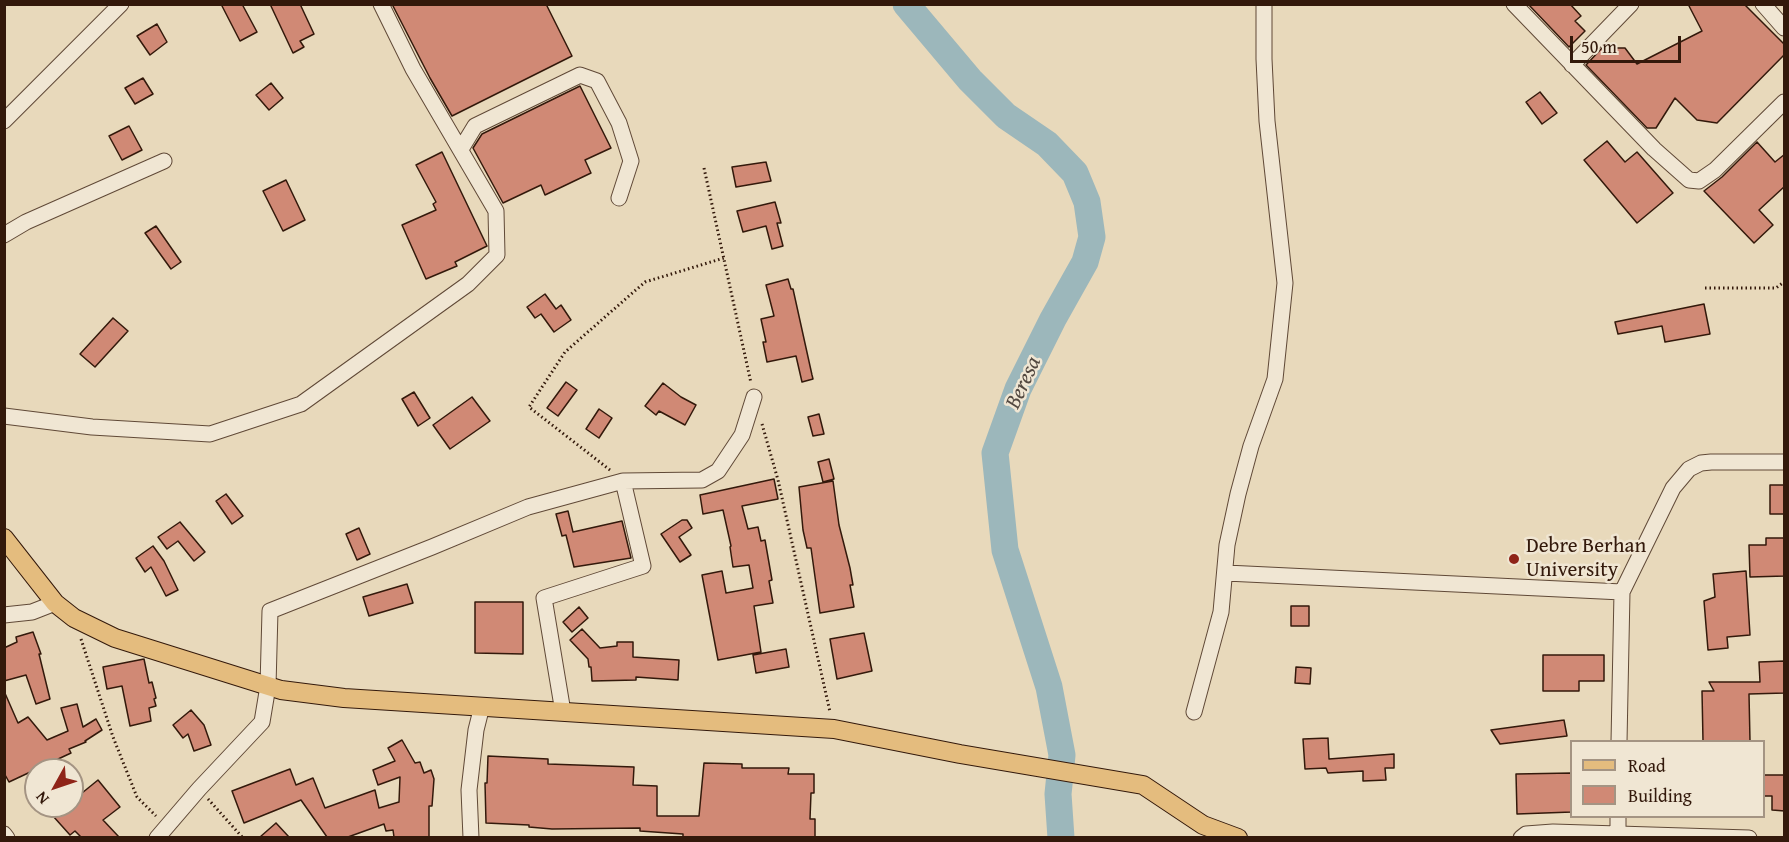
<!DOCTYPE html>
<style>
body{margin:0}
#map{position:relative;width:1789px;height:842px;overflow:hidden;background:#e8d9bb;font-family:"Gentium Book Plus",serif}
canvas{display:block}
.frame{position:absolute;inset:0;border:6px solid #33190b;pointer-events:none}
.legend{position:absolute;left:1570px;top:740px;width:195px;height:78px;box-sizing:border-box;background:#f0e6d3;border:2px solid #a49483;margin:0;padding:8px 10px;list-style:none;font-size:18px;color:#33190b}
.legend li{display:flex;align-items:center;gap:12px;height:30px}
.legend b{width:30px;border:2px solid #a49483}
.north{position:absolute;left:24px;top:758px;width:60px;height:60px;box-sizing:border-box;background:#f0e6d3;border:2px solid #a49483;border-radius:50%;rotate:230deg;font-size:16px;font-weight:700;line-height:24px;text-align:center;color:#33190b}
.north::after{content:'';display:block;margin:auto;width:21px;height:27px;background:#8f2418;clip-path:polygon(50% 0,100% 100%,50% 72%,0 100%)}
.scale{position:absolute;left:1570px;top:36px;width:111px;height:27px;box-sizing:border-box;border:3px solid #33190b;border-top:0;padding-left:8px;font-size:18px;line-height:21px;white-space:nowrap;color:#33190b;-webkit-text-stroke:4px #f0e6d3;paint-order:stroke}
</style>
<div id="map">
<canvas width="1789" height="842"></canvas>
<div class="frame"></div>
<ul class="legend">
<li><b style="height:8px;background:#e4bc7e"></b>Road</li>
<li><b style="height:16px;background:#d08975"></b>Building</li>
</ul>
<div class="north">N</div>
<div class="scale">50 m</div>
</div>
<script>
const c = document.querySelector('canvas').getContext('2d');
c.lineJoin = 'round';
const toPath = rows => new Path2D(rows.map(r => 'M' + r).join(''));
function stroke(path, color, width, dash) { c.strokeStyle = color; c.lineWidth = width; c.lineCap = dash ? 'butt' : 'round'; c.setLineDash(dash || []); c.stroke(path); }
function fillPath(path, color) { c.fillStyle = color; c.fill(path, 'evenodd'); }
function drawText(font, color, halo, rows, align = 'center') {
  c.font = font + ' "Gentium Book Plus",serif'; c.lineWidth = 5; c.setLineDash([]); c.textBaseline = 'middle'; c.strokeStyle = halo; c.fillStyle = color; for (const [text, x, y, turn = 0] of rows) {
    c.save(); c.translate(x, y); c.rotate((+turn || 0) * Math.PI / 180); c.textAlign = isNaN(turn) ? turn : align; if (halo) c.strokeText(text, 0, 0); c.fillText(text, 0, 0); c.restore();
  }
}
stroke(toPath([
 [906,4,970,80,1006,116,1047,144,1075,173,1087,202,1092,237,1085,262,1053,319,1018,389,995,453,1005,550,1049,687,1062,755,1058,794,1061,838]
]), '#9cb7bb', 27);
const building = toPath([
 [221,4,242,4,257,32,240,41,221,4],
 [270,4,300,4,314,34,300,41,304,47,293,53,270,4],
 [392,4,546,4,572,56,452,116,430,78,392,4],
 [1528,4,1570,4,1581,16,1575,21,1585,31,1569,47,1528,4],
 [1688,4,1744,4,1785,45,1785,54,1717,123,1697,120,1675,98,1656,128,1647,128,1586,65,1602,48,1625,48,1637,64,1702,31,1688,4],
 [157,24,167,42,150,55,137,36,157,24],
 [143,78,153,94,135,104,125,88,143,78],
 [271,83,283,98,269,110,256,95,271,83],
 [580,86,611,148,585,160,591,173,545,195,541,185,503,203,473,148,482,134,580,86],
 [1540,92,1557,113,1542,124,1526,102,1540,92],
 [129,126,142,150,122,160,109,136,129,126],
 [1607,141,1625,162,1637,152,1673,193,1637,223,1584,160,1607,141],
 [1757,142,1775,162,1785,154,1785,186,1759,210,1773,225,1754,243,1704,191,1722,177,1757,142],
 [442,152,487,246,455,262,457,266,426,279,402,225,436,210,433,204,436,202,416,165,442,152],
 [766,162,771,181,736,187,732,167,766,162],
 [286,180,305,220,283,231,263,191,286,180],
 [775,202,781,223,777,223,783,246,772,249,766,226,743,232,737,211,775,202],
 [156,226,181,262,171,269,145,233,156,226],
 [788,279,791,289,793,289,812,375,813,379,802,382,796,356,767,362,763,342,766,342,761,319,774,316,766,285,788,279],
 [545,294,556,309,561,305,571,320,554,332,541,314,535,318,527,307,545,294],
 [1704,304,1710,334,1665,342,1662,326,1618,334,1615,322,1704,304],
 [113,318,128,331,95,367,80,354,113,318],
 [566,382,577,390,558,416,547,408,566,382],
 [663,383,681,397,696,405,685,425,659,411,656,415,645,406,663,383],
 [414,392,430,418,418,426,402,399,414,392],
 [472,397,490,421,450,449,433,425,472,397],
 [599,409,612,418,599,438,586,429,599,409],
 [819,414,824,434,813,436,808,417,819,414],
 [829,459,834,479,823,482,818,462,829,459],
 [774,479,778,499,742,506,748,529,758,527,761,541,765,540,772,580,769,581,773,603,754,606,761,652,718,660,702,575,722,571,726,593,753,588,749,565,733,567,730,547,731,546,723,510,703,514,700,495,774,479],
 [833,481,839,525,850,568,853,585,850,585,854,607,820,613,811,548,807,548,803,530,799,487,833,481],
 [1770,485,1785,485,1785,514,1770,514,1770,485],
 [226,494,243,516,232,524,216,501,226,494],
 [568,511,573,532,622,521,631,558,574,567,566,535,562,536,556,514,568,511],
 [682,520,687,520,692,528,679,537,691,555,680,562,661,534,682,520],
 [180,522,205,552,194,561,178,541,167,549,158,537,180,522],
 [359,528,370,554,357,560,346,534,359,528],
 [1766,538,1785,538,1785,576,1750,577,1749,545,1766,545,1766,538],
 [153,546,164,561,178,590,166,596,151,567,145,572,136,558,153,546],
 [1746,571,1750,635,1727,637,1728,648,1708,650,1704,601,1715,597,1713,574,1746,571],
 [407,584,413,603,369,616,363,597,407,584],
 [475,602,523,602,523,654,475,653,475,602],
 [1291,606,1309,606,1309,626,1291,626,1291,606],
 [579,607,588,618,572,632,563,622,579,607],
 [582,629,600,648,617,646,617,642,633,642,633,657,679,660,678,680,636,677,636,680,592,681,591,667,589,667,588,659,570,640,582,629],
 [33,632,41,654,39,654,50,699,36,704,26,675,4,681,4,648,17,642,16,637,33,632],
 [864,633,872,671,837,679,830,639,864,633],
 [786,649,789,667,756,673,753,655,786,649],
 [1543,655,1604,655,1604,681,1579,681,1579,691,1543,691,1543,655],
 [144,659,149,683,152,682,156,698,154,699,156,706,149,708,151,721,130,726,122,686,107,689,103,667,144,659],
 [1785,661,1785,693,1749,694,1750,741,1703,741,1702,691,1714,691,1709,682,1760,682,1759,662,1785,661],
 [1296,667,1311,668,1310,684,1295,683,1296,667],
 [4,691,18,723,28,717,47,740,68,731,61,708,77,704,83,727,96,719,102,730,85,741,86,742,69,749,71,753,9,782,4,773,4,691],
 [191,710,204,725,211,745,194,751,188,734,183,738,173,725,191,710],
 [1564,720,1567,736,1500,744,1491,730,1564,720],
 [1328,738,1329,759,1394,754,1394,768,1385,768,1386,780,1363,781,1363,771,1328,773,1326,768,1305,769,1303,739,1328,738],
 [402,740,415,763,420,762,424,773,431,770,434,779,432,806,429,806,429,837,394,837,393,830,386,831,384,824,348,837,327,837,301,800,244,823,232,791,290,769,296,785,313,778,325,808,375,790,379,808,399,802,400,777,378,785,373,770,395,761,388,748,402,740],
 [488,756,548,759,548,764,634,767,633,785,657,786,657,816,699,816,704,763,742,764,742,768,789,768,788,774,814,774,814,793,811,793,810,819,815,819,815,837,683,837,683,834,640,831,640,828,552,829,529,827,529,825,486,823,485,783,487,783,488,756],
 [1572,773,1572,812,1517,814,1516,774,1572,773],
 [1764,775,1785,775,1785,811,1772,810,1772,796,1764,796,1764,775],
 [98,780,120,807,103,820,119,837,81,837,75,831,70,835,44,806,72,806,72,782,82,793,98,780],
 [276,823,289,837,260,837,276,823]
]);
fillPath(building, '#d08975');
stroke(building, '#33190b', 1.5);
const minor = toPath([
 [1514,4,1654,149,1689,180,1699,181,1715,170,1784,102],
 [1763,4,1784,28],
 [1572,65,1631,4],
 [4,121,121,4],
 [461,149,475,126,580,75,597,81,619,123,631,161,619,198],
 [4,235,26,222,164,161],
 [4,416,92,427,210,434,301,404,468,284,497,255,496,211,413,69,381,4],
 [1226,573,1622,592,1619,742],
 [1622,592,1673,488,1689,469,1701,463,1711,462,1784,462],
 [4,615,32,612,55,603],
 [563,712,544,598,643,566,623,481],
 [1194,712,1221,612,1227,545,1238,494,1251,446,1275,379,1285,283,1267,121,1264,59,1264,4],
 [4,834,7,838],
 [1618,835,1618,816],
 [157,838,199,789,262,722,268,686,270,611,432,547,528,507,623,481,702,480,718,471,742,435,754,397],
 [471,838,469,790,476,730,482,706],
 [1521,838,1526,834,1553,832,1749,838]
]);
const major = toPath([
 [4,538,55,603,74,618,115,638,281,690,344,698,834,729,960,754,1143,785,1203,825,1238,838]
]);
stroke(minor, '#604937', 17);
stroke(major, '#33190b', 20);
stroke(toPath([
 [704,168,751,383],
 [1705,288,1776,288,1784,282],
 [762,424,778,480,830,712],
 [610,470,529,407,565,352,645,282,724,258],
 [81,639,113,737,137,797,156,816],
 [208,799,243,838]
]), '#33190b', 3, [1.5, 3]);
stroke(minor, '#f0e6d3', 15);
stroke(major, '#e4bc7e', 18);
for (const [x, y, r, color] of [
 [1514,559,6,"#8f2418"]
]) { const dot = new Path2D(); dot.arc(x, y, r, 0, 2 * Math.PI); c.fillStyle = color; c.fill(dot); stroke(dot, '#f0e6d3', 2); }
drawText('21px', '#33190b', '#f0e6d3', [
 ["Debre Berhan",1526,547],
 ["University",1526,571]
], 'left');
drawText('italic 22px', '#524840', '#f0e6d3', [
 ["Beresa",1024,383,-65]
]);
</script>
